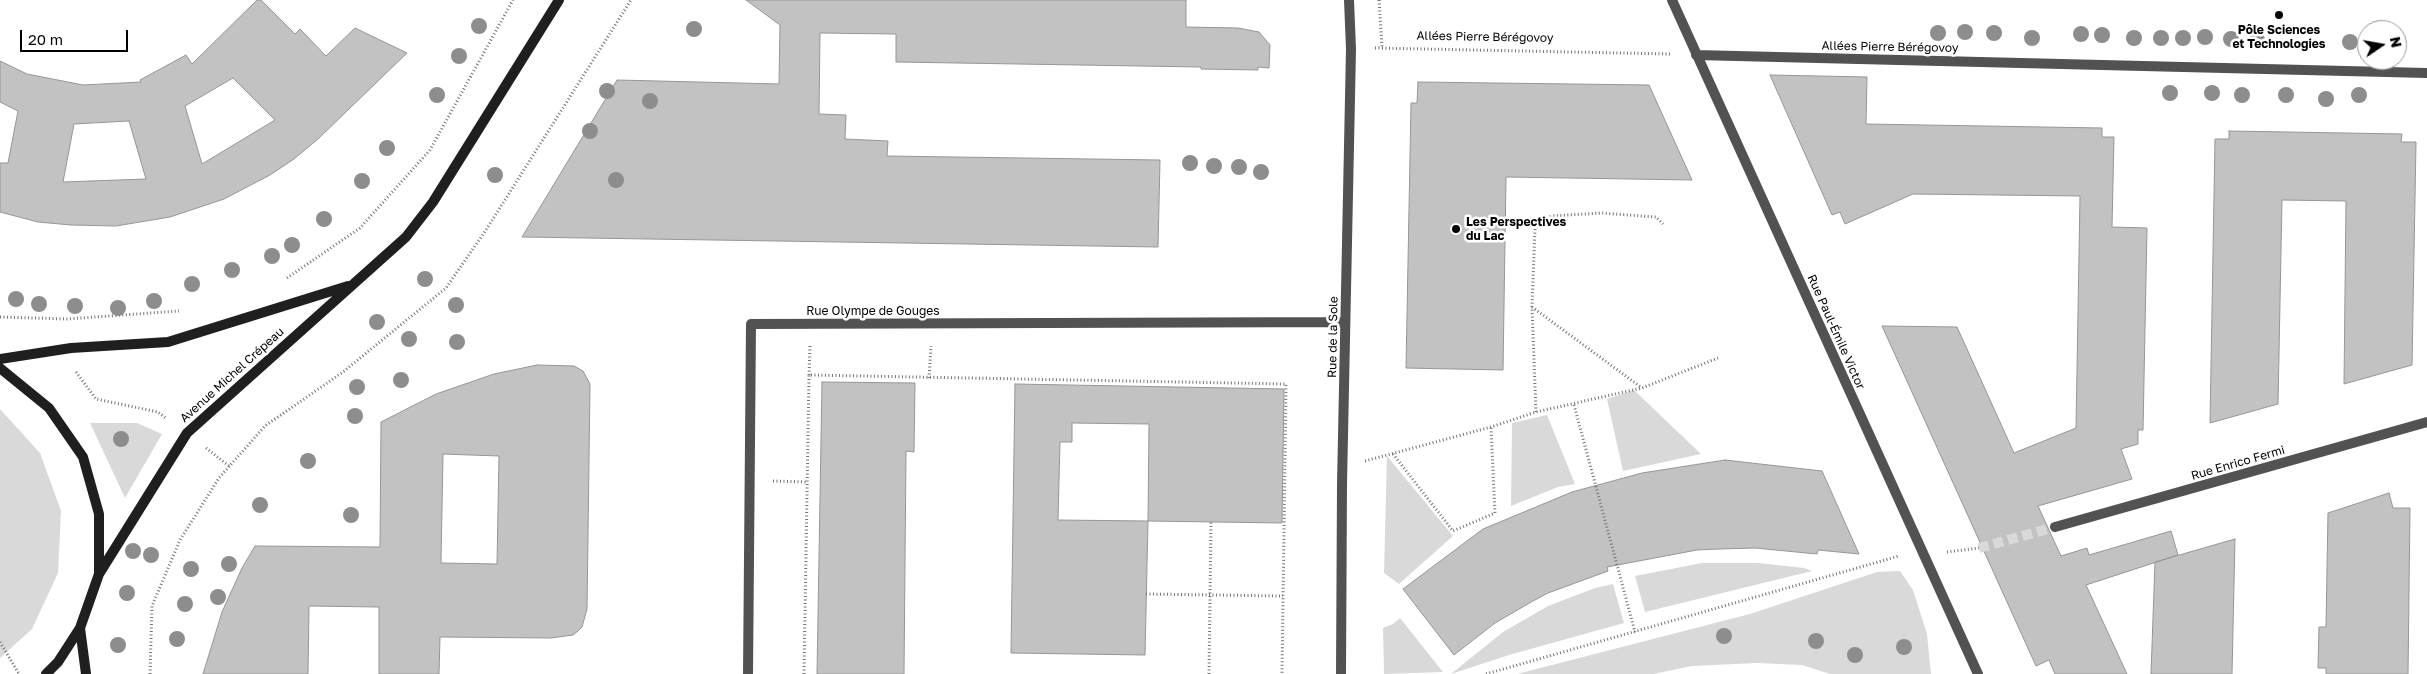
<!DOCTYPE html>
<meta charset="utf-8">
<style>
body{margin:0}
#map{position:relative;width:2427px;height:674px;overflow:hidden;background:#fff;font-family:"Golos Text",sans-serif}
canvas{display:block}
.north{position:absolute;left:2357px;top:20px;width:50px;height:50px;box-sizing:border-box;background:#fff;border:1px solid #999;border-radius:50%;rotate:78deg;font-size:14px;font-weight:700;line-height:20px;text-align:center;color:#000}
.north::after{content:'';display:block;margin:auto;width:18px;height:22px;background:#000;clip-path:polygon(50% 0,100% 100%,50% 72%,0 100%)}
.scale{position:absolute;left:20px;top:30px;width:108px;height:22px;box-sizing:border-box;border:2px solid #000;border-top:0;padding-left:6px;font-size:15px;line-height:18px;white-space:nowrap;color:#000;-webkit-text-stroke:4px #fff;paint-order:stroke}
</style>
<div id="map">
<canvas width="2427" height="674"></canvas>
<div class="north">N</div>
<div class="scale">20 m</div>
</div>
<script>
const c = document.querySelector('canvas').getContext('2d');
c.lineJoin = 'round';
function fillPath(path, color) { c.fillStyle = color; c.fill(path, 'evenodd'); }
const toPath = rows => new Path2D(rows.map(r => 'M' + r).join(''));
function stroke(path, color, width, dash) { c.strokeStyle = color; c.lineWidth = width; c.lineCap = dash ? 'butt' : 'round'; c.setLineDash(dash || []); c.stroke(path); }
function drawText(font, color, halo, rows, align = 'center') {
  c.font = font + ' "Golos Text",sans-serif'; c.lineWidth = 5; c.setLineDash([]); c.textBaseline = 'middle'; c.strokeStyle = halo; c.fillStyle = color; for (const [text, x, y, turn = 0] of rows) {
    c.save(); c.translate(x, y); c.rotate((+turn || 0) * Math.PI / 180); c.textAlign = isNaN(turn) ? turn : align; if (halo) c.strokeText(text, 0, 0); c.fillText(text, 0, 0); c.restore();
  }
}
fillPath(toPath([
 [1634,390,1701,454,1623,471,1607,399],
 [0,409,40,453,61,511,58,573,32,629,0,658],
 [1547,415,1575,484,1558,487,1511,506,1512,423],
 [90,423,137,423,162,434,125,498],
 [1387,456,1453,536,1399,584,1384,573],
 [1702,563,1758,563,1804,568,1812,571,1645,612,1635,576],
 [1900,571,1913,590,1927,634,1931,674,1830,674,1802,665,1757,663,1692,666,1653,674,1517,674,1750,614,1877,572],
 [1613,584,1624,623,1509,655,1451,674,1503,632,1548,606,1595,588],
 [1400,618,1443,672,1384,674,1383,628,1393,624]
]), '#d9d9d9');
const building = toPath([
 [257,0,261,0,295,34,300,29,326,56,355,28,407,53,318,139,294,159,270,175,224,199,170,217,116,226,71,225,38,222,0,212,0,163,8,163,18,111,0,102,0,61,27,74,83,85,141,82,140,80,186,55,192,64,257,0],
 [233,78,275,120,202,164,185,106,233,78],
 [129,121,146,179,63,182,74,124,129,121],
 [746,0,1186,0,1186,27,1238,28,1259,32,1270,45,1269,68,1258,67,1258,70,1201,69,1201,67,896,62,896,34,820,33,819,114,846,115,845,139,888,141,887,156,1160,160,1158,247,522,237,617,80,779,84,780,25,746,0],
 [1770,75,1867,77,1866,124,2102,128,2102,137,2114,137,2112,227,2147,228,2143,430,2138,430,2138,444,2121,449,2132,479,2038,506,2061,556,2087,548,2089,555,2171,531,2178,555,2086,585,2127,674,2055,674,2049,660,2036,666,1882,326,1957,327,2014,453,2076,428,2080,196,1913,194,1845,224,1840,212,1832,215,1770,75],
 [1418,82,1649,85,1692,180,1506,177,1503,370,1406,368,1411,103,1417,103,1418,82],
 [2229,131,2402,134,2401,142,2416,142,2412,365,2344,384,2346,201,2282,200,2278,404,2210,423,2215,139,2229,139,2229,131],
 [537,365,574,366,583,371,590,384,587,609,582,627,578,631,573,635,551,638,440,637,439,674,379,674,379,607,309,606,308,674,203,674,222,612,242,568,255,546,380,547,381,422,436,394,494,374,537,365],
 [443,454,499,456,497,564,441,563,443,454],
 [822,382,915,383,914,452,906,451,904,674,817,674,822,382],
 [1015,384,1284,389,1282,523,1148,521,1145,655,1011,653,1015,384],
 [1072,423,1149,424,1148,521,1058,520,1060,442,1072,442,1072,423],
 [1725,460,1822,471,1859,554,1818,550,1817,554,1755,548,1719,549,1697,550,1607,567,1608,571,1548,593,1533,601,1495,623,1454,655,1403,589,1483,529,1572,492,1642,473,1725,460],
 [2389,493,2393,508,2410,508,2408,674,2326,674,2326,668,2318,668,2319,627,2326,627,2328,513,2389,493],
 [2235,539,2232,674,2151,674,2155,562,2235,539]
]);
fillPath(building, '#c2c2c2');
stroke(building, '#969696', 1);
stroke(toPath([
 [1979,548,2055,527]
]), '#d9d9d9', 10, [10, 5]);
stroke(toPath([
 [1379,0,1382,47],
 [1375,48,1671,54],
 [287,278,360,228,430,150,513,0],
 [1532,307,1642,388],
 [0,317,68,319,179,311],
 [76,372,96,399,158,412,167,419],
 [809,375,810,346],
 [929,378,931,346],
 [1574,405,1635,632],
 [1536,412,1532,307,1535,228,1551,216,1601,213,1656,217,1663,224],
 [206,448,229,466],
 [1393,454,1453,531,1495,513,1491,427],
 [1365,461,1491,427,1536,412,1642,388,1718,358],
 [773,481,808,482],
 [1947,552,1979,548],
 [1146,594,1283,596],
 [0,642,19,674],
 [150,674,152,606,180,540,219,478,265,426,343,372,446,288,486,230,631,0],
 [804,674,809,375,1286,384,1282,674],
 [1209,674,1211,522],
 [1486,674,1899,556]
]), '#747474', 3, [1, 2.5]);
stroke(toPath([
 [1672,0,1978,674],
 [1696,55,2427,73],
 [2055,527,2427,422],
 [748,674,751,324,1345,322],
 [1341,674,1342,484,1351,49,1349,0]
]), '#525252', 10);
stroke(toPath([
 [0,359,71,348,168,342,348,286],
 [0,368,49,408,83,457,99,514,99,574,80,628,58,662,46,674],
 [99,574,187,433,406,237,433,202,559,0],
 [80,628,86,674]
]), '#1f1f1f', 10);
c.fillStyle = '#8d8d8d';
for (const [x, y] of [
 [479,26],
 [694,29],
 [1965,32],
 [1938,33],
 [1994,33],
 [2081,34],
 [2102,35],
 [2205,37],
 [2032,38],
 [2134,38],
 [2161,38],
 [2183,38],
 [2231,39],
 [2257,40],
 [2350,42],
 [459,56],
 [607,91],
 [2170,93],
 [2212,93],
 [437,95],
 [2242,95],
 [2286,95],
 [2359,95],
 [2326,99],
 [650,101],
 [590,131],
 [387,148],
 [1190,163],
 [1214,166],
 [1239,167],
 [1261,172],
 [495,175],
 [616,180],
 [362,181],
 [324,219],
 [292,245],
 [272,256],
 [232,270],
 [425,279],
 [192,284],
 [16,299],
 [154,301],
 [39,304],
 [456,305],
 [75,306],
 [118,308],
 [377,322],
 [409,339],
 [457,342],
 [401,380],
 [357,387],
 [355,416],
 [121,439],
 [308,461],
 [260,505],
 [351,515],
 [133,551],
 [151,555],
 [229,564],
 [191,569],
 [127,593],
 [218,597],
 [185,604],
 [1724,636],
 [177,639],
 [1816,641],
 [118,645],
 [1904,647],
 [1855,655]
]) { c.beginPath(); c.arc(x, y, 8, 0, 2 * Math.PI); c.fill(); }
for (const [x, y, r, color] of [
 [2279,15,5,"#000"],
 [1456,229,5,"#000"]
]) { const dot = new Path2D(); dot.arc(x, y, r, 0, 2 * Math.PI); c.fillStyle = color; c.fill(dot); stroke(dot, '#fff', 2); }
drawText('bold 12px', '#000', '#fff', [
 ["Pôle Sciences",2279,30],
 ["et Technologies",2279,44],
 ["Les Perspectives",1466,222,"left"],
 ["du Lac",1466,236,"left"]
]);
drawText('12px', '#000', '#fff', [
 ["Allées Pierre Bérégovoy",1485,37,1],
 ["Allées Pierre Bérégovoy",1890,47,1],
 ["Rue Olympe de Gouges",873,311],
 ["Rue Paul-Émile Victor",1836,332,66],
 ["Rue de la Sole",1333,337,-89],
 ["Avenue Michel Crépeau",232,375,-42],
 ["Rue Enrico Fermi",2238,463,-16]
]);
</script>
